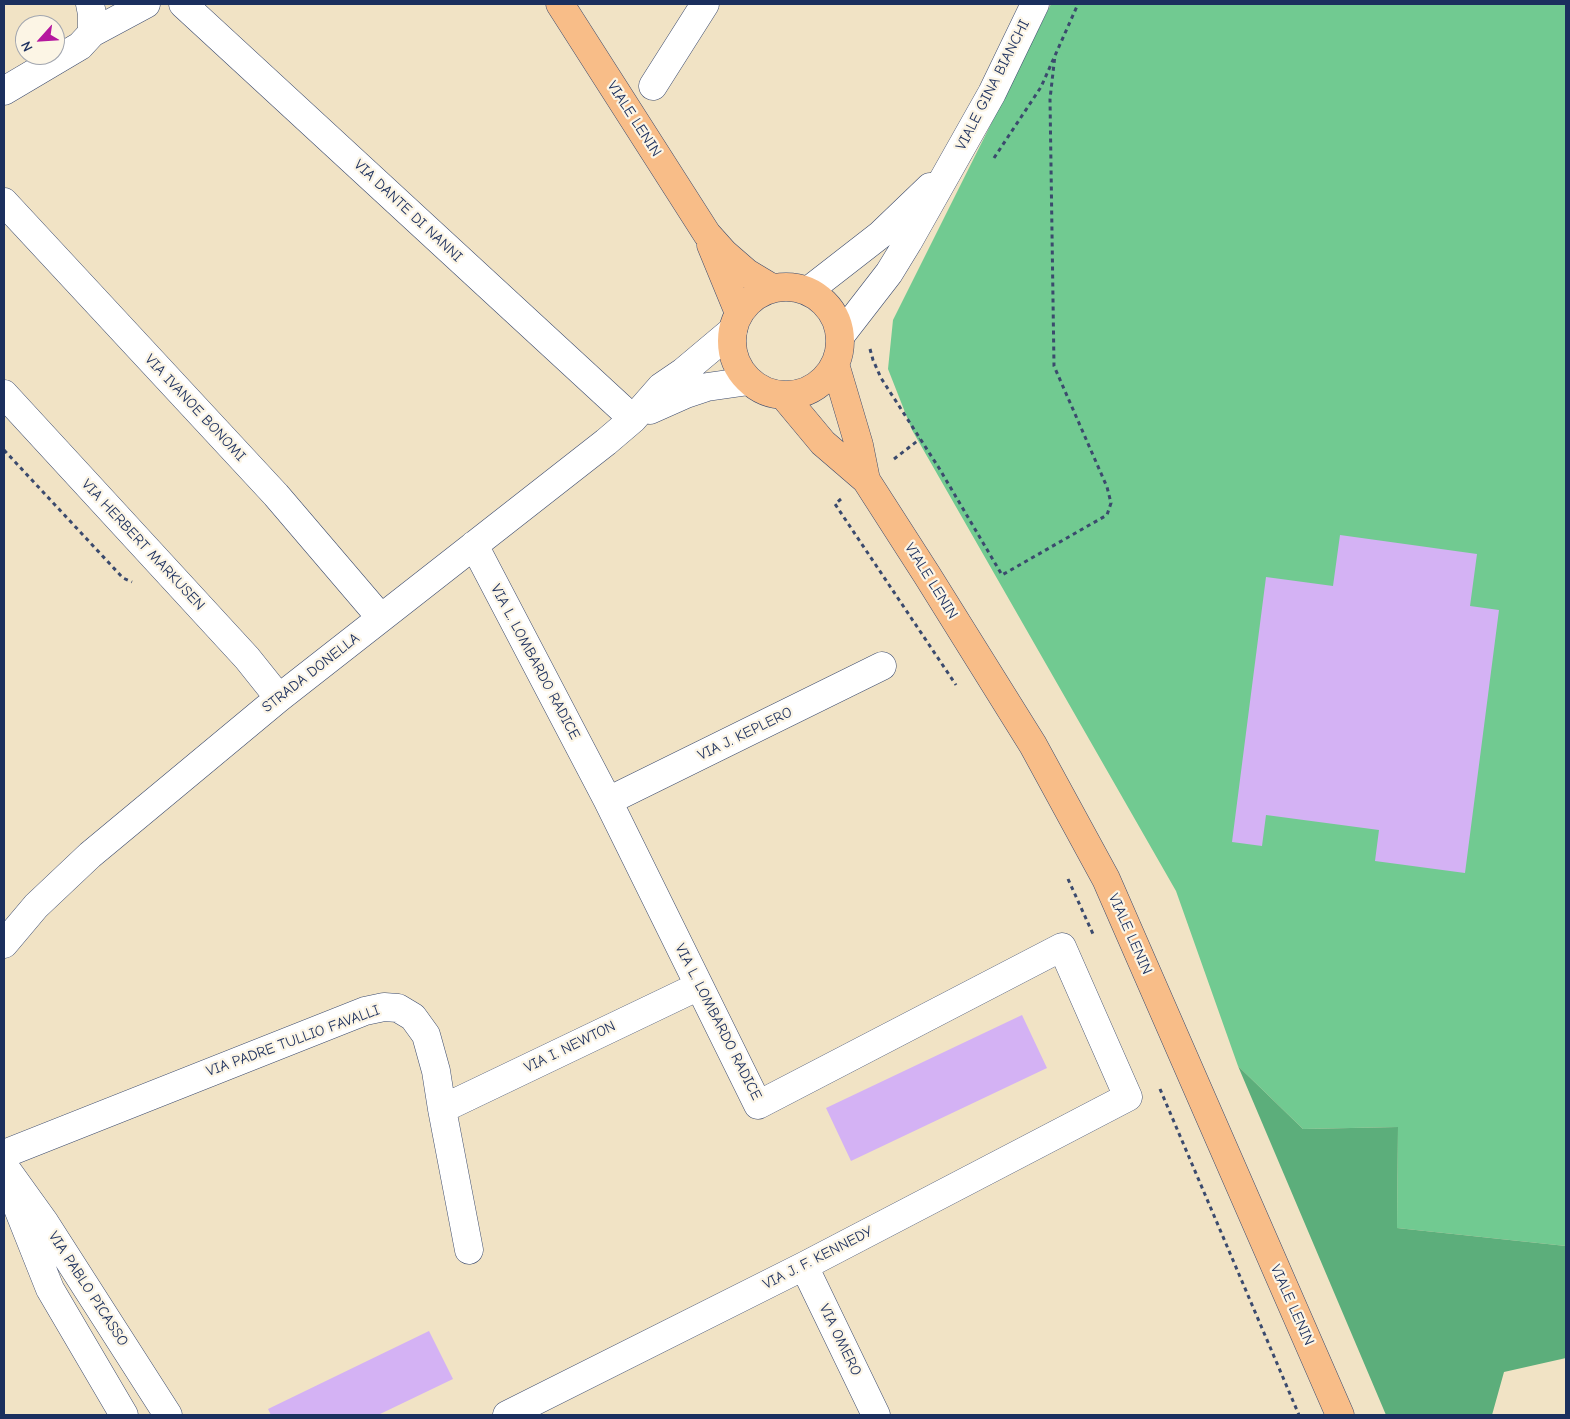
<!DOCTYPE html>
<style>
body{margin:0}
#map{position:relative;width:1570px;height:1419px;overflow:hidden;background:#f1e3c5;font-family:"Comic Neue",sans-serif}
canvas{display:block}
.frame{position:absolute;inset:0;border:5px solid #1b2f5e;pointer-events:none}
.north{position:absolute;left:15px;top:15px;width:50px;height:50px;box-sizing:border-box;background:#fcf5e5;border:1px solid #a2a6af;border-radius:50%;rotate:244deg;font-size:14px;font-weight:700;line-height:20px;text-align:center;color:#1b2f5e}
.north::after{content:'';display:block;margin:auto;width:18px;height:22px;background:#b5179e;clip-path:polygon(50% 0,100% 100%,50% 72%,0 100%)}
</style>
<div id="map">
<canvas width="1570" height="1419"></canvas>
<div class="frame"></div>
<div class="north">N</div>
</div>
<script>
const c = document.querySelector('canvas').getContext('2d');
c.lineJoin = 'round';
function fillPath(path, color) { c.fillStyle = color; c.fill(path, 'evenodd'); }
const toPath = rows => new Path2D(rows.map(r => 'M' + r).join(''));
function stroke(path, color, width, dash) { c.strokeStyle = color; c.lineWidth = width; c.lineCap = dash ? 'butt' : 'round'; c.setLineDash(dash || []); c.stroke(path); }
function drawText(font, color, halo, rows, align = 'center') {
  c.font = font + ' "Comic Neue",sans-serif'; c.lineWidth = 4.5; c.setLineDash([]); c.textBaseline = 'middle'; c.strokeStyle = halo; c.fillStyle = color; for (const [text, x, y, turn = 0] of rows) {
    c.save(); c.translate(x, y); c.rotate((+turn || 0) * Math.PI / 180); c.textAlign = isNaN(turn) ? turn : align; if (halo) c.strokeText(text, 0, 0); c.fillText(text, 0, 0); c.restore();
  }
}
fillPath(toPath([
 [1051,4,1566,4,1566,1246,1397,1228,1398,1127,1303,1129,1238,1066,1176,891,912,430,888,369,893,320]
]), '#71ca91');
fillPath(toPath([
 [1238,1066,1303,1129,1398,1127,1397,1228,1566,1246,1566,1358,1504,1372,1492,1415,1386,1415]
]), '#5cae7b');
fillPath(toPath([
 [1340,535,1477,554,1470,606,1499,610,1465,873,1375,861,1379,830,1266,815,1262,846,1232,842,1266,577,1333,586],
 [1022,1015,1047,1068,851,1161,826,1108],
 [429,1331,453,1379,378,1415,271,1415,268,1409]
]), '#d4b2f4');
const minor = toPath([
 [90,4,92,14,92,33],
 [183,4,633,419],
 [653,86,705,4],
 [4,91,80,46,92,33,146,4],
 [4,202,276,495,381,618],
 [808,291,880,235,930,187],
 [841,335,889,273,908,242,992,93,1035,4],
 [4,394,247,658,279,698],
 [650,410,686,394,707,387,749,381],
 [474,545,608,801,758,1105,1062,947,1128,1097,804,1266,507,1415],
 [608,801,882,666],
 [4,944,36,906,90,855,279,698,606,442,633,419,661,387,683,372,733,330],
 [442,1109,699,986],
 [4,1154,365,1011,384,1007,398,1008,413,1017,426,1035,436,1071,442,1109,469,1250],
 [4,1166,45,1223,168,1415],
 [13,1196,50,1289,124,1415],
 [804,1266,876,1415]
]);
const major = toPath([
 [560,4,707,234,724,253,747,273,772,288],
 [711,245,739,313],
 '732 341a54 54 0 1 1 108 0a54 54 0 1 1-108 0Z',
 [835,364,859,445,866,480],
 [783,395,823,443,866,480,927,575,1033,745,1106,879,1340,1415]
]);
stroke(minor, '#3b4a6d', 29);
stroke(major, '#3b4a6d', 29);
stroke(toPath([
 [994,158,1041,87,1078,4],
 [870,349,873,360,881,378,939,468,1002,575,1107,515,1111,503,1107,487,1054,366,1050,99,1055,55],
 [4,450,123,578,132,582],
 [894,459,920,439],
 [841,499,835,504,956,685],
 [1068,879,1093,934],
 [1160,1089,1299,1415]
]), '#3b4a6d', 3, [4, 4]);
stroke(minor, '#fff', 28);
stroke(major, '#f8bd88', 28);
drawText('15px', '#1b2f5e', '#fcf5e5', [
 ["VIALE GINA BIANCHI",993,85,-63],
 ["VIALE LENIN",634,119,57],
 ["VIA DANTE DI NANNI",408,211,43],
 ["VIA IVANOE BONOMI",195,408,47],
 ["VIA HERBERT MARKUSEN",143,545,47],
 ["VIALE LENIN",931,581,58],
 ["VIA L. LOMBARDO RADICE",535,662,62],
 ["STRADA DONELLA",311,673,-38],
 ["VIA J. KEPLERO",745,734,-26],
 ["VIALE LENIN",1130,934,66],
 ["VIA L. LOMBARDO RADICE",718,1022,63],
 ["VIA PADRE TULLIO FAVALLI",293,1041,-20],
 ["VIA I. NEWTON",570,1047,-26],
 ["VIA J. F. KENNEDY",818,1258,-27],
 ["VIA PABLO PICASSO",88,1289,57],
 ["VIALE LENIN",1292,1305,66],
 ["VIA OMERO",840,1340,64]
]);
</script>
